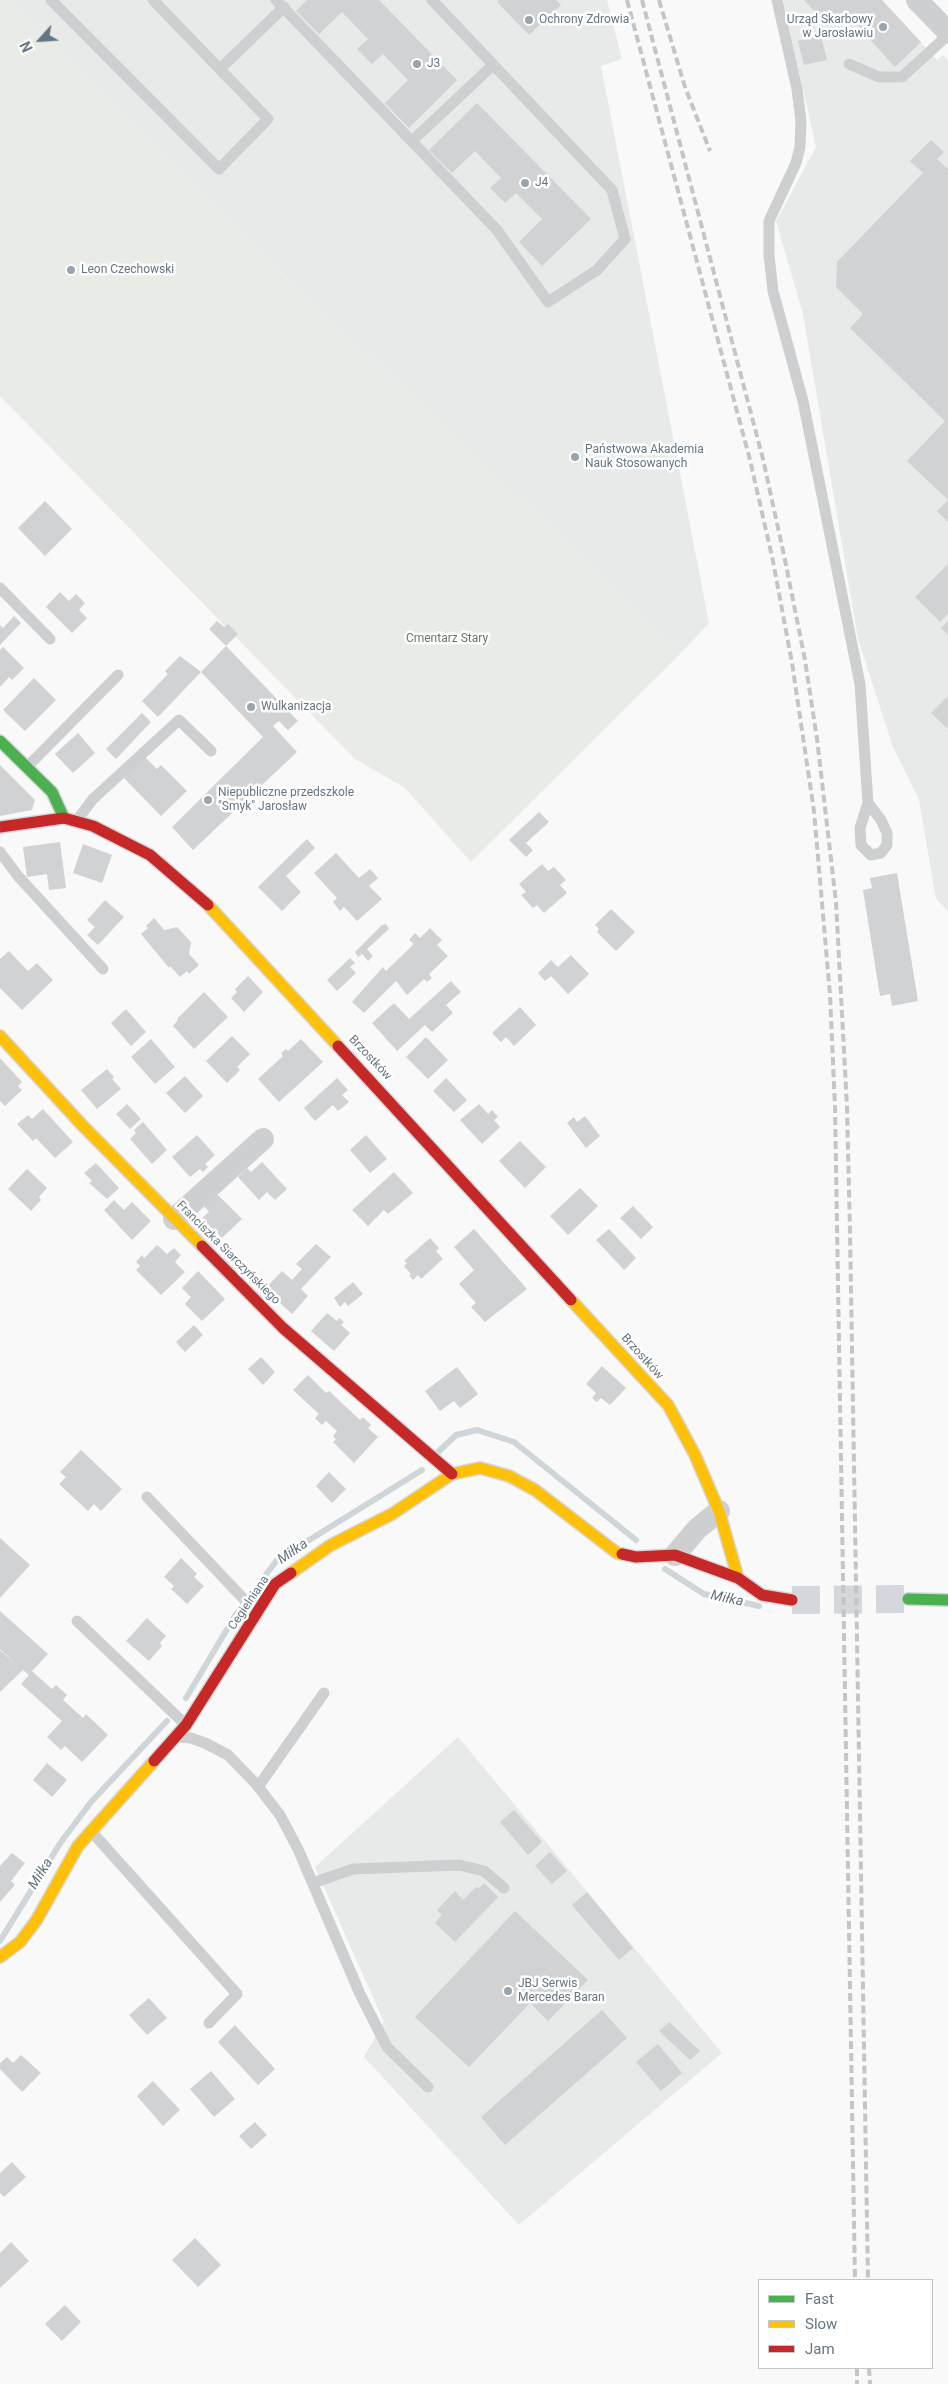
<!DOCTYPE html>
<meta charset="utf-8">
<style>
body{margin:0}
#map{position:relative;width:948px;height:2384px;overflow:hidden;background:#f9f9f9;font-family:Roboto,sans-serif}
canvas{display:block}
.legend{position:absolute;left:758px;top:2279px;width:175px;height:90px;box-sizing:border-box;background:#fff;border:1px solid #c1c8cd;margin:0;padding:6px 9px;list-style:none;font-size:15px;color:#657683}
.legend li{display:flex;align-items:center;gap:10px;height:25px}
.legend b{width:25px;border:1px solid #c1c8cd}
.north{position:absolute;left:15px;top:15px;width:50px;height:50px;-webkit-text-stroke:4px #fff;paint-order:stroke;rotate:244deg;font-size:14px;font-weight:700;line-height:20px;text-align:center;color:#657683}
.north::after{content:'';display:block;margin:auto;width:18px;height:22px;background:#657683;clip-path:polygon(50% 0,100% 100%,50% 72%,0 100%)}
</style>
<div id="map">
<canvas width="948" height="2384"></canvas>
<ul class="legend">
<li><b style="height:6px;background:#4caf50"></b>Fast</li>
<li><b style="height:6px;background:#ffc107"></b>Slow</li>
<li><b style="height:6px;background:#c62828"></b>Jam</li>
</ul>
<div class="north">N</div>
</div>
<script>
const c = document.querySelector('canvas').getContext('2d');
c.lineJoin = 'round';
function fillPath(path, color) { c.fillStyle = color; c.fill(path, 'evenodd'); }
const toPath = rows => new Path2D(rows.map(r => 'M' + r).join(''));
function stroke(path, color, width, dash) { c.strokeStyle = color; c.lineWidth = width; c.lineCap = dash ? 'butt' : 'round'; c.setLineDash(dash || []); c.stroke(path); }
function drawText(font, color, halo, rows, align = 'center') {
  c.font = font + ' Roboto,sans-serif'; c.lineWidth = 5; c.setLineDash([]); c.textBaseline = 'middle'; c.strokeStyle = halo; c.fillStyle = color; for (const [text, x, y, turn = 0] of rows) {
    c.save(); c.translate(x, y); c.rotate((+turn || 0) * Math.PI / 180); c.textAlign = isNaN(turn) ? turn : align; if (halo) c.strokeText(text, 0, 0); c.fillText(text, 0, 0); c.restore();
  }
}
fillPath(toPath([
 [10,0,607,0,622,59,601,66,709,623,681,653,298,290],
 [783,0,882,0,937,60,943,55,948,61,948,911,936,899,919,800,893,747,858,639,803,314,776,221,816,147],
 [458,1737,722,2053,519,2225,364,2057,384,2022,315,1867]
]), '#e8e9e9');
fillPath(toPath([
 [0,0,10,0,298,290,681,653,471,862,405,788,355,759,0,396]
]), '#e8ebe6');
stroke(toPath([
 [437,1453,456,1435,477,1430,514,1442,636,1540],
 [665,1569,704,1594,759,1606],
 [186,1698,235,1616,277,1560,422,1470],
 [0,1941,61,1842,91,1802,167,1721]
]), '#ced6d9', 6);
fillPath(toPath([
 [307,0,379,0,457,80,409,128,385,103,408,80,383,54,372,64,357,49,368,39,342,12,319,34,296,11],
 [499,0,556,0,561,5,529,35,497,2],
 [804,0,882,0,921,42,895,67,844,11,828,26],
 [821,36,827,60,804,65,798,41],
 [477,103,591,219,542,266,519,242,542,219,516,193,505,203,490,188,501,178,475,151,452,173,429,150],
 [931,140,944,152,937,159,948,169,948,522,937,511,948,500,907,461,945,421,850,328,863,314,836,287,837,262,923,173,910,161],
 [45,501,72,529,45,556,18,528],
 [948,564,948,614,940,622,915,597],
 [60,592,69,601,76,594,85,603,79,610,87,618,72,633,46,607],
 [14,616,21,623,0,645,0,625,3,628],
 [217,621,224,627,228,624,238,634,226,646,209,629],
 [948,621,948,635,941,628],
 [226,646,298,721,288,730,279,721,273,726,297,752,193,850,172,827,263,737,201,672],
 [3,647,24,668,12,680,9,677,0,687,0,650],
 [180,656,201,672,158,717,142,701,168,674,165,671],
 [34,678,56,700,25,731,3,710],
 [948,696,948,729,931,713],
 [142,713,151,722,116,759,106,749],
 [78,733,95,753,73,773,55,754],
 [145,757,157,769,161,765,187,791,161,816,124,778],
 [0,765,35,800,32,810,0,816],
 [539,812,549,822,526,843,533,850,526,857,509,840],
 [307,839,315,848,286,876,301,892,282,911,258,887],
 [60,842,66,888,49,890,47,874,27,877,23,847],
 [83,844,112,855,102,883,73,873],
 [336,853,359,878,370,869,378,878,369,886,382,899,357,921,344,907,340,911,333,902,337,898,314,873],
 [542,864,548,871,554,867,566,880,560,885,567,893,544,913,537,905,533,908,521,895,526,892,519,884],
 [897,873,918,1001,892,1006,890,994,880,996,863,890,872,888,870,878],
 [105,900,124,917,98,945,87,935,95,927,87,920],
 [611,909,635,932,616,951,597,932,599,929,595,925],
 [154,918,164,930,177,927,191,942,189,954,199,965,189,974,187,971,180,977,170,966,169,968,141,934,148,928,146,926],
 [386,924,389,929,367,949,373,956,368,961,362,954,358,957,355,952,382,925],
 [430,928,442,940,437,945,448,956,429,974,432,978,427,982,424,979,407,995,396,981,364,1013,352,1002,383,967,386,971,414,944,409,940,415,933,420,938],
 [9,951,28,971,37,963,53,980,22,1010,0,988,0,959],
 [571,955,589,974,568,994,551,976,545,981,538,973,551,960,558,967],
 [350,958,355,963,350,967,356,973,337,991,327,980],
 [248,976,263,992,244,1012,231,998,237,992,235,989],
 [451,981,461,992,446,1005,453,1013,432,1032,425,1025,397,1051,372,1023,394,1003,409,1019],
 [204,992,228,1017,194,1049,173,1026,178,1020,177,1019],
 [520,1007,536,1025,514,1046,506,1037,501,1042,492,1033],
 [126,1009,146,1032,131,1046,111,1023],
 [232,1036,250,1054,237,1067,240,1070,227,1083,206,1061],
 [426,1037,448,1060,428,1079,406,1057],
 [151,1039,175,1067,155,1084,131,1057],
 [301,1039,323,1062,279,1102,258,1079,283,1056,281,1053,286,1049,288,1051],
 [0,1058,22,1082,18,1086,22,1090,5,1106,0,1101],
 [107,1069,114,1077,112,1079,121,1089,97,1109,81,1090],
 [185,1076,203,1096,185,1113,166,1093],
 [337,1078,348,1090,342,1095,349,1102,338,1111,333,1105,315,1121,304,1108],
 [446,1078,467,1100,454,1112,433,1091],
 [127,1104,141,1119,130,1129,116,1114],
 [479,1104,488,1114,492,1110,498,1117,494,1120,500,1127,482,1144,460,1120],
 [43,1109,73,1142,55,1158,36,1138,33,1141,17,1124,28,1115,32,1119],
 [585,1116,600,1136,586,1148,567,1123,574,1117,577,1122],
 [143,1122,167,1150,152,1164,130,1139,136,1133,134,1130],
 [197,1135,215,1155,205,1164,208,1167,203,1172,200,1169,190,1177,172,1157],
 [366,1135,387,1159,370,1173,350,1150],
 [520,1141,546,1167,525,1188,499,1161],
 [262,1162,287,1189,275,1200,267,1192,259,1200,238,1177,247,1168,251,1172],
 [96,1163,119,1188,107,1199,89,1183,92,1181,84,1173],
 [27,1169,47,1188,39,1197,41,1200,31,1211,8,1189],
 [394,1172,413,1193,388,1214,384,1210,368,1226,352,1210],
 [580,1188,598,1206,568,1235,550,1216],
 [216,1193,242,1219,222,1238,202,1218,209,1212,203,1205],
 [114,1200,124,1210,132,1202,151,1221,132,1240,104,1210],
 [633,1206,653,1227,641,1239,620,1218],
 [474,1229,527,1289,485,1322,471,1307,476,1303,459,1284,474,1270,454,1247],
 [609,1229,636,1258,624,1270,596,1240],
 [430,1238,439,1248,436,1251,443,1259,421,1279,418,1275,413,1280,409,1275,411,1274,404,1266,407,1263,404,1261],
 [316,1244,331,1257,301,1289,308,1296,292,1314,265,1289,282,1271,292,1280,302,1269,296,1264],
 [157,1245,167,1254,174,1248,181,1255,175,1262,185,1272,161,1295,136,1270,140,1266,136,1262,142,1255,144,1258],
 [198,1271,225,1299,202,1321,185,1304,191,1297,182,1288],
 [353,1282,363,1294,348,1306,345,1302,340,1307,334,1298],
 [327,1313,337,1321,339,1318,344,1322,341,1325,350,1333,334,1351,311,1331],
 [194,1325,203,1335,185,1352,176,1342],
 [261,1357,275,1372,263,1385,248,1369],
 [602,1366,626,1388,610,1405,601,1398,597,1402,592,1398,596,1393,586,1384],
 [457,1367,478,1394,460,1408,454,1401,440,1411,425,1391],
 [308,1375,326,1393,329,1391,360,1420,363,1417,371,1425,368,1428,378,1437,354,1463,333,1442,336,1439,333,1436,337,1431,326,1421,322,1425,315,1418,319,1414,293,1390],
 [81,1450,122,1489,101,1511,94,1504,88,1511,59,1484,66,1477,60,1472],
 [329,1472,346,1489,332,1503,316,1486],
 [0,1538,30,1565,0,1598],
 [181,1558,197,1574,194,1577,204,1586,187,1604,171,1589,174,1586,164,1577],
 [0,1611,48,1654,32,1671,52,1689,56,1685,67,1695,63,1700,83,1718,86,1714,108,1735,82,1762,65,1746,61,1750,47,1737,62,1721,21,1684,29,1675,23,1670,0,1692,0,1650,18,1666,0,1649],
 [147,1618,166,1636,160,1643,162,1646,149,1661,126,1641],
 [47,1763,67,1780,52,1797,33,1780],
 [514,1810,542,1842,528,1855,500,1822],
 [550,1852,567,1871,552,1884,535,1866],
 [12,1853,25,1863,11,1881,15,1885,0,1902,0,1866],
 [484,1883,498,1897,455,1942,435,1923,442,1915,437,1910,455,1891,463,1900,476,1887,479,1888],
 [587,1892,633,1948,619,1960,572,1905],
 [515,1911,588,1980,548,2021,530,2003,469,2067,415,2017],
 [149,1998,167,2018,147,2035,129,2015],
 [602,2010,627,2038,505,2145,481,2117],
 [669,2022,700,2051,690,2060,659,2031],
 [235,2025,275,2069,258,2085,218,2042],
 [658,2044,682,2073,661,2091,636,2062],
 [21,2055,41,2073,22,2092,0,2069,0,2063,7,2057,13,2063],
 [211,2071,235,2099,214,2117,190,2089],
 [153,2081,180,2110,163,2126,137,2096],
 [255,2122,267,2135,251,2149,239,2136],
 [12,2162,26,2177,4,2197,0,2193,0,2173],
 [195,2238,221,2265,198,2287,172,2260],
 [11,2242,29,2261,0,2288,0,2253],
 [65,2305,81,2322,62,2341,45,2324]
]), '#d0d2d3');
stroke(toPath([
 [792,1600,908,1599]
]), '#d4d8dc', 28, [28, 14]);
const fast = toPath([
 [0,741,52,792,64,818],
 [908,1599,948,1600]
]);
const slow = toPath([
 [208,905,338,1046],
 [0,1036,83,1126,202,1246],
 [571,1300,668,1405,695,1455,719,1511,738,1578],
 [291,1573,331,1545,392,1514,452,1474,480,1468,509,1476,535,1490,617,1553,622,1554],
 [0,1957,20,1942,36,1921,78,1846,154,1761]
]);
const jam = toPath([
 [0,827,64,818,93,826,150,855,208,905],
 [338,1046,571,1300],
 [202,1246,283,1328,452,1474],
 [622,1554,636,1557,675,1555,738,1578,762,1595,792,1600],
 [154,1761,186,1725,275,1584,291,1573]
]);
stroke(fast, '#d5d6d7', 14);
stroke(slow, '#d5d6d7', 14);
stroke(jam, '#d5d6d7', 14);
stroke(toPath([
 [51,0,219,169,268,119,153,0],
 [276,0,497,230,548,302,597,270,625,239,612,190,432,0],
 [777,0,797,89,801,121,800,147,796,163,769,221,769,255,773,291,803,401,860,684,868,803,860,828,861,845,871,855,881,853,887,845,887,833,881,820,868,803],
 [849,64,879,77,902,77,948,35],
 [220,69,284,7],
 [412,141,493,65],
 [0,588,50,639],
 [27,767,118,675],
 [77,820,93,799,179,720,211,751],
 [0,852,18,876,103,969],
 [147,1497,257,1613],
 [77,1621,186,1725],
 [178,1737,191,1738,205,1743,228,1755,256,1784,280,1815,298,1849,360,1994,387,2047,428,2087],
 [258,1787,324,1693],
 [91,1831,237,1994,209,2023],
 [313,1883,353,1869,459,1865,484,1871,504,1888]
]), '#cecfd0', 11);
stroke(toPath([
 [917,0,948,32],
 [174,1219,263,1139],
 [675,1555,697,1529,719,1511]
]), '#cecfd0', 22);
stroke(fast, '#4caf50', 11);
stroke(slow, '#ffc107', 11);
stroke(jam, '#c62828', 11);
stroke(toPath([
 [627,0,750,460,773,561,792,663,814,811,830,995,835,1107,855,2280],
 [642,0,763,459,785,560,805,660,817,739,836,902,847,1107,850,1232,868,2280],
 [659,0,685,87,710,151],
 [857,2368,857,2384],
 [869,2368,870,2384]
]), '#c3c5c6', 4, [8, 4]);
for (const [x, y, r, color] of [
 [529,20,5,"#99a4ac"],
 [883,27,5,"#99a4ac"],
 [417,64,5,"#99a4ac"],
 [525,183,5,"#99a4ac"],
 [71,270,5,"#99a4ac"],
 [575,457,5,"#99a4ac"],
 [251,707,5,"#99a4ac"],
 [208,800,5,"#99a4ac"],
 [508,1991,5,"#99a4ac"]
]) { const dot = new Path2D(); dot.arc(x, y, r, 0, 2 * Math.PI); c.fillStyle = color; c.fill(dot); stroke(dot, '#fff', 2); }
drawText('12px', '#657683', '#fff', [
 ["Ochrony Zdrowia",539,20],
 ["Urząd Skarbowy",873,20,"right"],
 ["w Jarosławiu",873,34,"right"],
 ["J3",427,64],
 ["J4",535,183],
 ["Leon Czechowski",81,270],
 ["Państwowa Akademia",585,450],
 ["Nauk Stosowanych",585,464],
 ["Wulkanizacja",261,707],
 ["Niepubliczne przedszkole",218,793],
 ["\"Smyk\" Jarosław",218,807],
 ["JBJ Serwis",518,1984],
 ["Mercedes Baran",518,1998]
], 'left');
drawText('12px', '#687a64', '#fff', [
 ["Cmentarz Stary",447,639]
]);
drawText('12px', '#657683', '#fff', [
 ["Brzostków",370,1058,47],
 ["Franciszka Siarczyńskiego",228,1253,45],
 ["Brzostków",642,1357,48],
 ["Cegielniana",249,1603,-56]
]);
drawText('italic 14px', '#60757c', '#fff', [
 ["Miłka",293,1552,-34],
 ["Miłka",727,1599,12],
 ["Miłka",41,1874,-58]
]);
</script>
